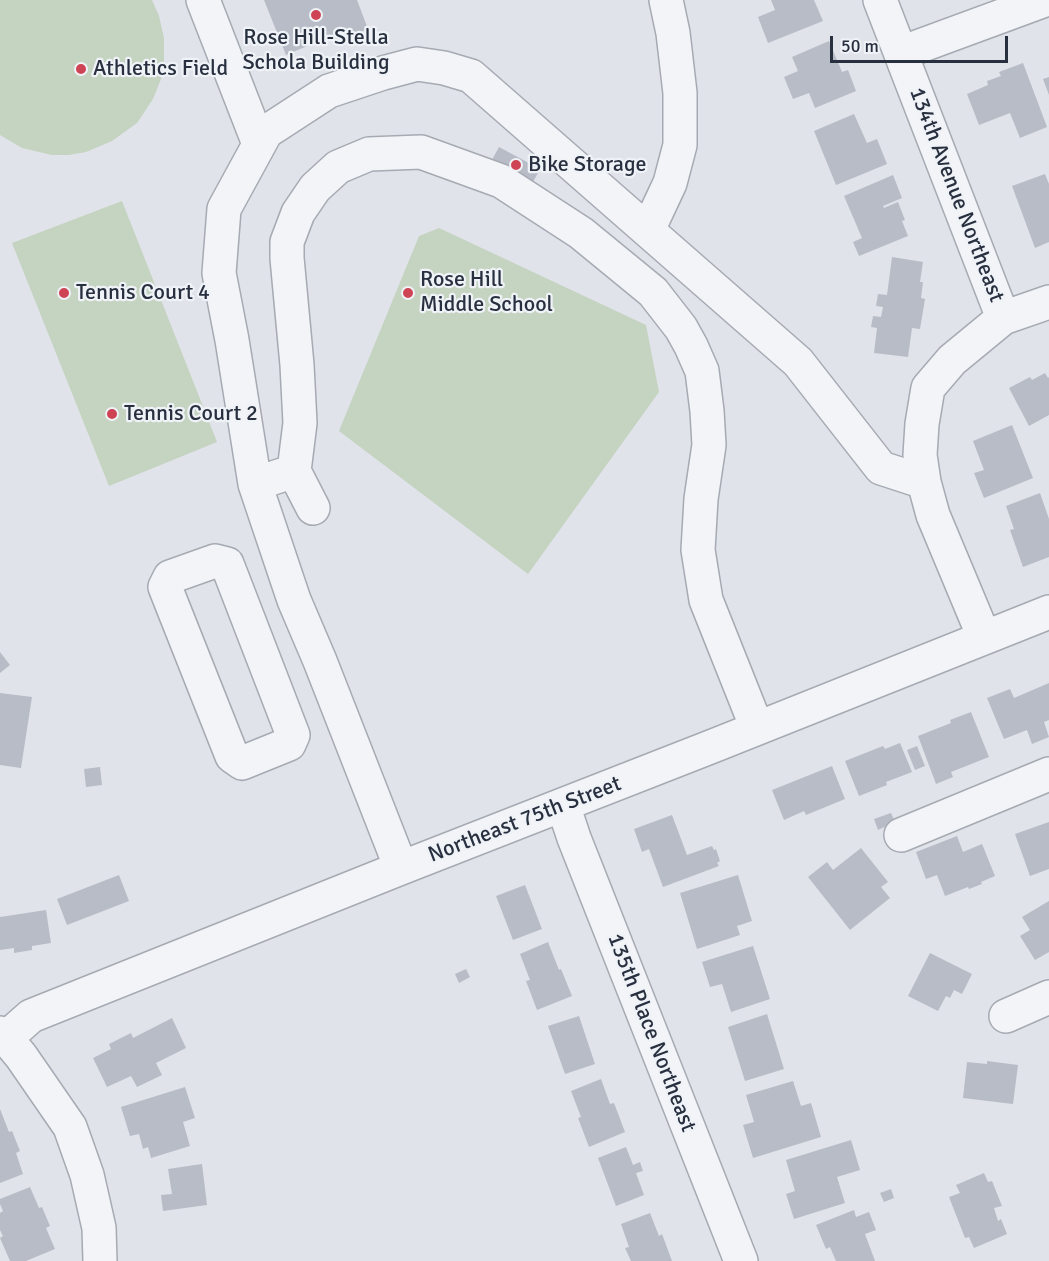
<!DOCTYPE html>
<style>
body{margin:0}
#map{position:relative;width:1049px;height:1261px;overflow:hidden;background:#e0e3e9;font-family:Signika,sans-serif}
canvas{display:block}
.scale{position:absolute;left:830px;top:36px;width:178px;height:27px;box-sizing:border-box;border:3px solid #283040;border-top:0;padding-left:8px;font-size:18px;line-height:21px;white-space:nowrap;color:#283040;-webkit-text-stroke:4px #eff2f6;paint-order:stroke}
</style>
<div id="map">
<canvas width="1049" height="1261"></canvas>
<div class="scale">50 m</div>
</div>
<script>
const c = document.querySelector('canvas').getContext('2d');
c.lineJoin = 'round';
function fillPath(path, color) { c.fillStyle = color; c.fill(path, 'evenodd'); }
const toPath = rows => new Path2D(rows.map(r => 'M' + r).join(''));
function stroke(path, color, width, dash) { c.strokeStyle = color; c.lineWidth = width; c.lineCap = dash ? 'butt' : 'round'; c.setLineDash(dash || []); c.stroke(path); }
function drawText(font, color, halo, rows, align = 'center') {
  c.font = font + ' Signika,sans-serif'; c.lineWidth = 4.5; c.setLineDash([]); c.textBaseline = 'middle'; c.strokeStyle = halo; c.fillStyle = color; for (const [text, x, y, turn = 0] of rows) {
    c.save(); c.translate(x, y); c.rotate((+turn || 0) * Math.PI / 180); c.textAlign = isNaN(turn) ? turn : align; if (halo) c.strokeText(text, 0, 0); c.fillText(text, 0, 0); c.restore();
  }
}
fillPath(toPath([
 [0,0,152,0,159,16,164,38,164,60,161,79,153,99,137,123,112,141,86,152,69,155,52,155,22,148,0,135],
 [122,201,217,442,109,486,12,243],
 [439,228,646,325,659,392,528,574,339,431,419,236]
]), '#c5d3c1');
fillPath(toPath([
 [264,0,357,0,368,29,336,42,333,35,286,55],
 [771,0,814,0,823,21,768,43,758,17,775,10],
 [829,41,842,72,848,70,856,91,815,108,809,93,793,99,784,77,798,71,792,57],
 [1023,63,1047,127,1020,138,1010,113,979,125,967,94,988,85,987,81,1001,76,999,72],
 [1049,77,1049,95,1043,79],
 [854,114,867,143,877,139,887,164,836,185,814,131],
 [499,147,540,169,533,182,492,160],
 [1045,174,1049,184,1049,242,1035,248,1012,186],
 [893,175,902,198,883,206,884,208,898,202,905,220,902,221,908,236,859,256,853,242,862,238,844,196],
 [892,257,923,262,920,282,923,282,921,298,925,299,920,329,912,328,908,357,874,353,877,328,871,327,873,316,881,317,883,307,876,306,878,294,887,295],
 [1045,373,1048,378,1049,377,1049,415,1029,426,1009,388,1030,377,1032,380],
 [1012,425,1033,478,984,498,974,473,984,470,973,441],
 [1040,493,1049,519,1049,557,1023,567,1010,530,1014,529,1006,506],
 [0,652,10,665,0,673],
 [1049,683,1049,720,1044,722,1049,737,1032,744,1027,730,1004,739,987,698,1010,689,1014,698],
 [0,693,32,697,21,768,0,765],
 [971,712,989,757,951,772,953,777,936,784,918,736,951,723,950,720],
 [900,743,912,772,886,782,887,785,859,796,845,761,883,746,885,749],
 [917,746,925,766,915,770,907,750],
 [832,766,845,799,806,815,804,811,784,820,772,790],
 [100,767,102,785,86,787,84,769],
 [891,813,895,822,878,830,874,819],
 [672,815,687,855,712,846,714,850,716,849,720,861,717,863,719,866,663,887,649,849,642,852,634,829],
 [1049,822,1049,869,1030,876,1015,834],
 [957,836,963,852,982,844,995,876,981,882,982,884,969,889,968,887,945,896,937,875,926,879,916,852],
 [861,848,888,882,881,887,890,898,850,930,808,877,827,862,833,870],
 [119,875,129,901,67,925,57,899],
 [738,875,752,921,737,926,740,935,697,949,680,893],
 [525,885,542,929,513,940,496,896],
 [1049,901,1049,952,1035,960,1020,936,1030,930,1022,917],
 [46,910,51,943,32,946,32,950,14,953,14,948,0,950,0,917],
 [548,942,559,970,561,969,572,996,537,1010,526,981,530,980,520,954],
 [753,946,770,999,731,1012,722,984,710,987,702,962],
 [930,953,972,974,962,994,954,990,950,998,946,996,938,1011,908,996],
 [466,969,470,977,459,983,455,974],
 [767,1014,784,1069,745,1081,728,1027],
 [579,1016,595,1064,565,1074,548,1026],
 [172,1018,186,1048,156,1063,162,1075,137,1087,131,1076,107,1087,93,1058,111,1049,109,1044,131,1033,133,1038],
 [987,1061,1018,1065,1013,1104,963,1098,967,1062,987,1064],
 [601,1079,610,1104,614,1103,625,1132,589,1147,578,1118,581,1117,571,1091],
 [793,1081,801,1106,811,1103,821,1137,753,1158,743,1125,754,1122,746,1095],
 [185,1087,195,1118,183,1122,190,1146,151,1158,148,1147,143,1149,139,1134,130,1136,121,1107],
 [0,1109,9,1132,12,1131,20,1151,16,1153,23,1174,0,1183],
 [851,1140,860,1170,837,1177,845,1203,794,1219,786,1194,795,1191,786,1160],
 [626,1147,633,1165,640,1162,643,1171,636,1173,644,1195,616,1206,598,1158],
 [202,1164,207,1205,163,1211,161,1195,172,1194,168,1169],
 [984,1173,988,1182,992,1181,1002,1206,994,1208,998,1221,1001,1219,1007,1234,974,1248,969,1237,965,1238,949,1197,960,1193,956,1185],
 [30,1187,39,1208,42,1207,50,1226,46,1228,55,1249,26,1261,10,1261,0,1238,3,1236,0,1230,0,1213,3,1211,0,1204,0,1199],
 [891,1189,894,1198,884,1202,880,1193],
 [854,1210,856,1217,869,1212,876,1230,865,1234,875,1261,836,1261,830,1247,826,1249,816,1225],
 [650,1213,659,1236,662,1234,672,1261,631,1261,625,1248,629,1247,621,1224]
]), '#b7bcc6');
const minor = toPath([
 [203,0,259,144],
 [880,0,1003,318,952,360,928,388,922,424,920,455,924,482,933,515,984,637],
 [901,53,1045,0],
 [648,230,670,183,680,145,680,93,673,33,666,0],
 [1003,318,1049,302],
 [294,471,300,423,297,365,287,258,287,242,298,213,315,188,338,167,369,154,421,152,501,181,581,233,653,292,681,328,691,346,702,371,707,411,709,445,701,499,698,550,706,600,757,728],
 [255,484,232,340,219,273,224,209,266,132,329,91,383,73,417,64,444,68,471,76,798,362,881,468,924,482],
 [313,508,294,471,255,484,294,600,320,661,401,868],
 [215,561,227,564,293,735,289,744,242,763,232,756,165,587,170,577,215,561],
 [563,805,574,838,741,1261],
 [901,835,1049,774],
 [1006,1016,1049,997],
 [0,1033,6,1038,21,1056,70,1127,87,1175,99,1228,100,1261],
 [6,1038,31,1016,401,868,713,746,1049,612]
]);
stroke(minor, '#a5aab3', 36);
stroke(minor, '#f3f4f7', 33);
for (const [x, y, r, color] of [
 [316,15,6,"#cf4455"],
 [81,69,6,"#cf4455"],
 [516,165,6,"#cf4455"],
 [64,293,6,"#cf4455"],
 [408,293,6,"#cf4455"],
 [112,414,6,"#cf4455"]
]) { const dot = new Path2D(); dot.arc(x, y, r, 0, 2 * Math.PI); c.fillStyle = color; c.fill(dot); stroke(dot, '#eff2f6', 2); }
drawText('22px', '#283040', '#eff2f6', [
 ["Rose Hill-Stella",316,38,"center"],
 ["Schola Building",316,63,"center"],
 ["Athletics Field",93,69],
 ["Bike Storage",528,165],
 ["Rose Hill",420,280],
 ["Middle School",420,305],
 ["Tennis Court 4",76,293],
 ["Tennis Court 2",124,414]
], 'left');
drawText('22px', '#283040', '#eff2f6', [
 ["134th Avenue Northeast",956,195,69],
 ["Northeast 75th Street",525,820,-21],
 ["135th Place Northeast",651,1033,69]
]);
</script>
